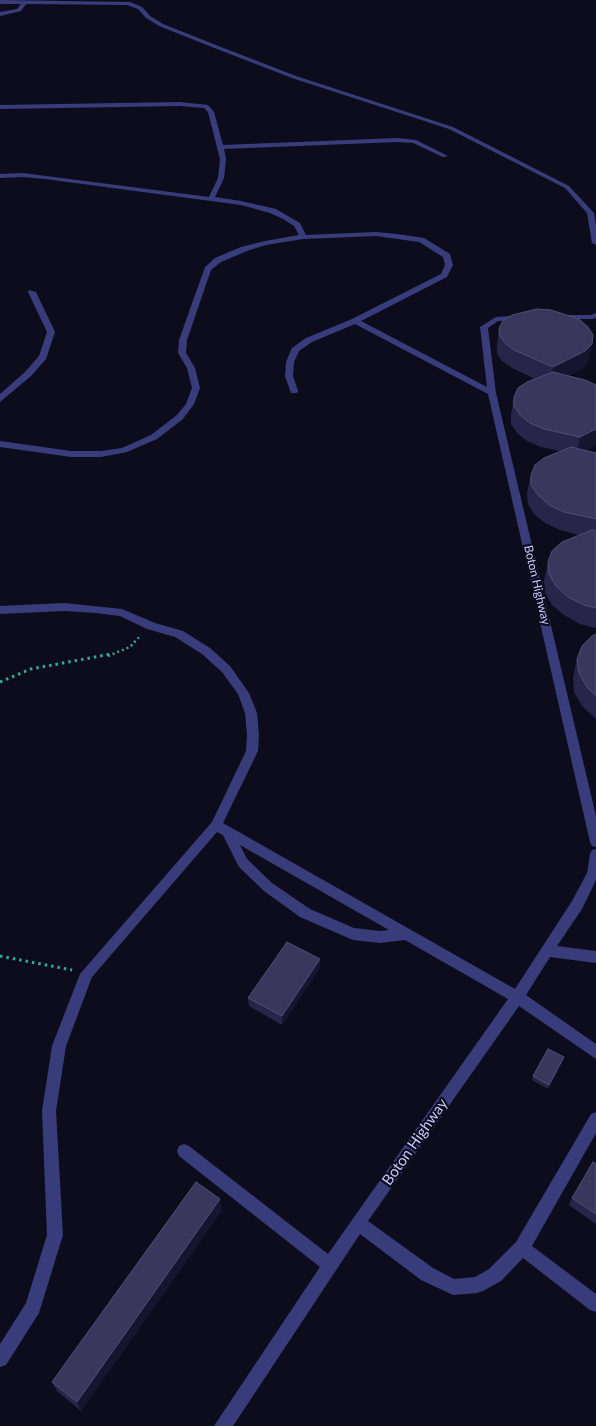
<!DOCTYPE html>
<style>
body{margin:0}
canvas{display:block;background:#0d0c1c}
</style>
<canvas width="596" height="1426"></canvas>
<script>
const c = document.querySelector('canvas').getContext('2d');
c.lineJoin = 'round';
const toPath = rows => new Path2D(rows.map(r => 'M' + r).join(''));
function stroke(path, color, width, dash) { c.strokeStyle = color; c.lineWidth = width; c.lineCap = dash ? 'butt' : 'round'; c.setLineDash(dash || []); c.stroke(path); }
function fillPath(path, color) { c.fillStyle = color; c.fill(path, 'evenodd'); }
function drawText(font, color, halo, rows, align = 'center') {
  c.font = font + ' Lato,sans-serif'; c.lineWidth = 4.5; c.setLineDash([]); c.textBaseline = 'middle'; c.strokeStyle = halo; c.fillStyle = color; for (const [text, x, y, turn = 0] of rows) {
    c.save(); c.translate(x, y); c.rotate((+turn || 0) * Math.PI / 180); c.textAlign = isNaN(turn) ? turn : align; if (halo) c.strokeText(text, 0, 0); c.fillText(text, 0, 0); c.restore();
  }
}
stroke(toPath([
 [108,656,130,647,141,635]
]), '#30aa97', 2.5, [2, 3]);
stroke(toPath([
 [0,682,31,669,111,654],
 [0,956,72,970]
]), '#30aa97', 3, [2.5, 4]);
fillPath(toPath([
 [0,0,130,2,142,7,150,16,163,24,221,47,296,76,453,127,569,186,594,213,596,225,596,245,592,243,587,213,565,188,449,129,292,78,217,49,159,26,146,18,138,9,127,5,26,4,21,11,0,16,0,12,17,9,21,4,0,4,0,0],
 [180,102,208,105,214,112,223,145,397,138,416,140,448,156,443,157,413,143,397,142,224,149,226,159,224,178,215,197,241,201,276,209,300,223,306,235,376,232,397,234,424,238,450,254,453,265,447,277,361,321,487,387,480,327,496,317,523,315,527,317,523,319,498,321,488,328,496,393,596,816,596,847,592,846,590,842,488,394,355,324,312,342,299,351,294,362,293,376,298,391,297,393,291,393,285,376,286,362,292,348,306,338,352,319,441,274,445,265,443,257,419,242,376,236,303,239,266,245,247,251,221,262,211,270,187,340,186,353,195,368,200,388,194,404,183,419,157,439,127,452,101,457,71,457,0,447,0,441,71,451,101,451,122,448,151,435,177,415,186,404,192,388,187,368,178,353,179,340,205,267,215,258,241,247,265,241,299,235,294,226,283,219,270,213,241,205,45,179,23,177,0,178,0,174,23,173,209,197,218,178,220,159,208,112,204,108,180,106,0,109,0,105,180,102],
 [29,290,36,292,55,332,46,359,31,376,0,402,0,394,25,372,39,356,47,332,28,292,29,290],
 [596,313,596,318,592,319,559,319,555,317,559,315,591,315,596,313],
 [64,603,122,609,155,623,183,631,210,648,230,666,249,693,257,713,259,735,258,751,223,823,515,989,572,901,587,873,590,854,592,850,596,849,596,880,582,909,557,946,596,951,596,963,550,957,526,995,596,1044,596,1059,519,1006,368,1221,433,1268,454,1279,475,1277,489,1269,516,1242,591,1114,596,1112,596,1133,532,1246,596,1294,596,1312,590,1310,523,1258,501,1281,483,1291,477,1293,453,1295,421,1280,360,1234,233,1426,214,1426,320,1267,179,1156,177,1151,179,1146,184,1144,189,1146,328,1254,508,999,405,940,380,943,353,940,300,917,264,891,239,867,223,835,217,832,92,977,66,1046,56,1111,63,1235,39,1313,6,1365,0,1367,0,1344,26,1303,47,1235,42,1111,52,1046,80,974,212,822,246,751,247,735,245,713,238,694,222,672,202,654,175,637,147,629,120,616,96,613,64,611,0,614,0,606,64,603],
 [240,845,389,930,380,931,354,928,310,909,272,883,247,859,240,845]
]), '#383c7a');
fillPath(toPath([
 [499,328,592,344,588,362,582,369,568,376,596,385,596,445,586,450,596,453,596,628,580,624,564,615,552,605,545,593,544,581,548,562,579,535,560,530,545,523,534,514,528,504,527,493,531,475,560,451,541,447,527,441,517,433,511,424,511,415,514,397,535,379,512,368,502,361,497,354,497,346],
 [596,634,596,719,582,706,574,692,573,678,577,659],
 [320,959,320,968,282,1025,249,1006,248,998],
 [564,1057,548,1089,532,1080,533,1076],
 [596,1164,596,1224,569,1205,572,1198],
 [222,1210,81,1411,57,1391,52,1382]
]), '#28254a');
fillPath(toPath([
 [592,344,588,362,582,369,550,385,553,367],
 [596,429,596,445,576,455,580,437],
 [320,959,320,968,282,1025,282,1016],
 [564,1057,562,1062,548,1089,549,1085],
 [220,1199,222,1210,81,1411,77,1402]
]), '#16142f');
const building = toPath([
 [537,309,551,310,579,319,588,327,593,335,592,344,585,351,553,367,514,350,505,343,500,336,499,328,503,321,512,315,537,309],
 [553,372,585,380,596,385,596,429,580,437,544,429,530,423,520,415,514,406,514,397,518,388,527,382,553,372],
 [571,447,596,453,596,519,564,512,549,505,538,495,531,485,531,475,535,465,544,458,571,447],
 [592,530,596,531,596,608,584,605,568,597,556,586,549,574,548,562,552,551,562,542,592,530],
 [596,634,596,696,587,687,579,673,577,659,582,646,592,636,596,634],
 [287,942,320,959,282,1016,248,998,287,942],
 [548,1049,564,1057,549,1085,533,1076,548,1049],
 [593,1162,596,1164,596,1214,572,1198,593,1162],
 [196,1182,220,1199,77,1402,52,1382,196,1182]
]);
fillPath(building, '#3a375d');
stroke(building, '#504e76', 1);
drawText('12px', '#cac9fd', '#0d0c1c', [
 ["Boton Highway",537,585,77]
]);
drawText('15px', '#cac9fd', '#0d0c1c', [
 ["Boton Highway",415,1142,-55]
]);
</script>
